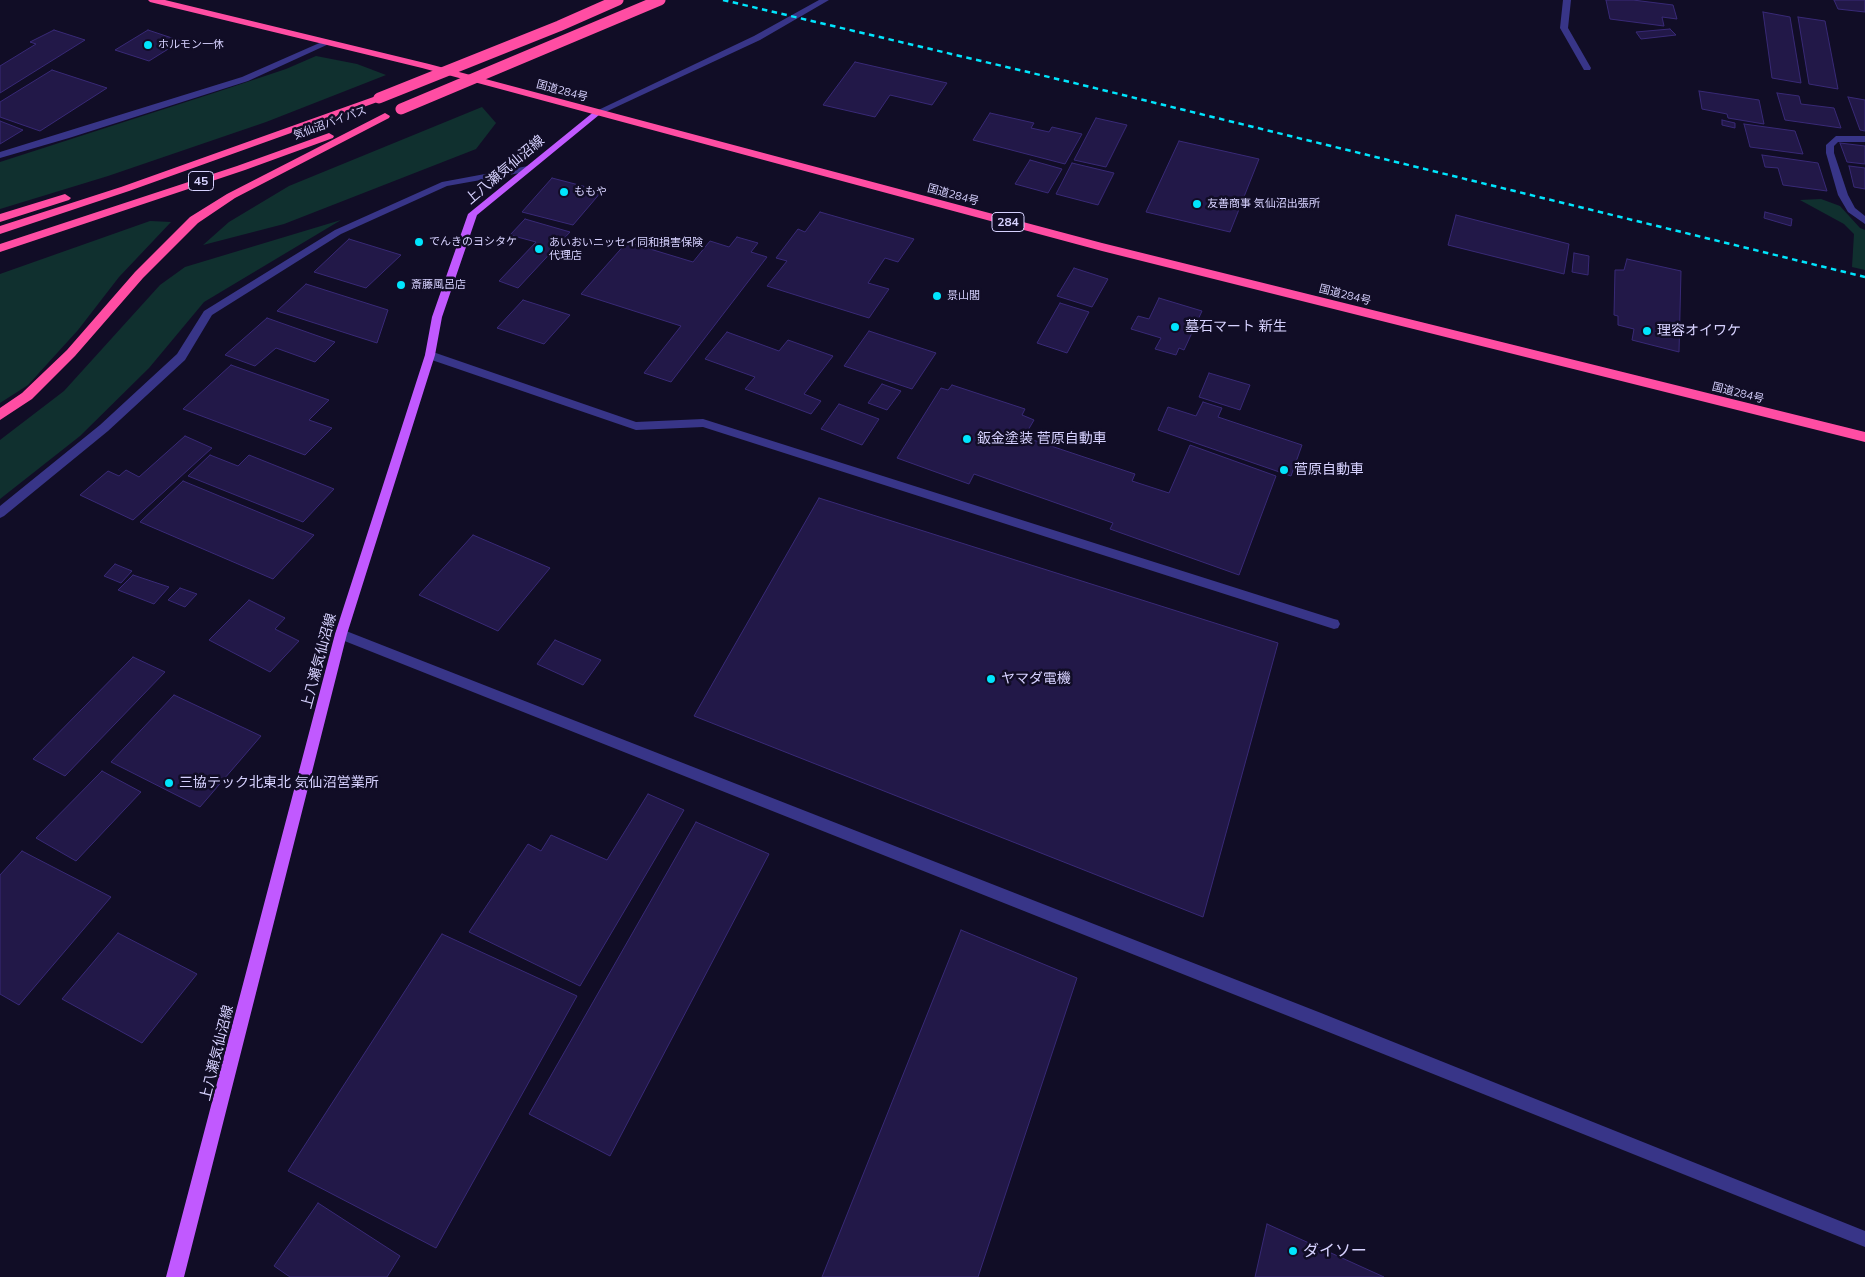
<!DOCTYPE html>
<meta charset="utf-8">
<style>
body{margin:0}
canvas{display:block;background:#110d26}
</style>
<canvas width="1865" height="1277"></canvas>
<script>
const c = document.querySelector('canvas').getContext('2d');
c.lineJoin = 'round';
function fillPath(path, color) { c.fillStyle = color; c.fill(path, 'evenodd'); }
const toPath = rows => new Path2D(rows.map(r => 'M' + r).join(''));
function stroke(path, color, width, dash) { c.strokeStyle = color; c.lineWidth = width; c.lineCap = dash ? 'butt' : 'round'; c.setLineDash(dash || []); c.stroke(path); }
function drawText(font, color, halo, rows, align = 'center') {
  c.font = font + ' Mulish,"Noto Sans JP",sans-serif'; c.lineWidth = 5; c.setLineDash([]); c.textBaseline = 'middle'; c.strokeStyle = halo; c.fillStyle = color; for (const [text, x, y, turn = 0] of rows) {
    c.save(); c.translate(x, y); c.rotate((+turn || 0) * Math.PI / 180); c.textAlign = isNaN(turn) ? turn : align; if (halo) c.strokeText(text, 0, 0); c.fillText(text, 0, 0); c.restore();
  }
}
fillPath(toPath([
 [316,56,357,64,386,75,266,122,108,176,0,209,0,162,217,92,286,69],
 [482,107,496,123,476,149,284,224,203,245,229,222,289,186],
 [1821,199,1840,206,1860,228,1865,230,1865,270,1852,267,1854,234,1844,224,1800,200],
 [341,220,204,302,149,368,80,436,0,499,0,440,64,391,160,285,185,267],
 [150,221,171,222,119,277,78,330,28,385,0,403,0,274]
]), '#10302f');
const building = toPath([
 [1606,0,1633,0,1673,5,1677,19,1662,17,1664,26,1610,19,1606,0],
 [1834,0,1865,0,1865,12,1838,9,1834,0],
 [1763,12,1790,17,1801,83,1772,78,1763,12],
 [1798,17,1825,21,1838,89,1809,84,1798,17],
 [1670,29,1676,35,1641,39,1636,32,1670,29],
 [54,30,85,40,0,93,0,66,36,44,30,42,54,30],
 [148,30,181,41,149,61,115,50,148,30],
 [855,62,947,83,932,105,890,95,875,117,823,105,855,62],
 [52,70,107,88,40,131,0,117,0,102,52,70],
 [1699,91,1759,100,1764,124,1728,118,1727,114,1702,109,1699,91],
 [1777,93,1799,96,1801,104,1834,108,1841,128,1785,120,1777,93],
 [1848,97,1865,100,1865,131,1860,130,1848,97],
 [990,113,1034,123,1031,128,1049,132,1052,127,1082,134,1065,164,973,140,990,113],
 [1096,118,1127,125,1106,167,1074,160,1096,118],
 [1722,120,1735,123,1735,128,1722,125,1722,120],
 [0,121,23,130,0,144,0,121],
 [1744,124,1795,131,1803,154,1750,147,1744,124],
 [1179,141,1259,159,1230,232,1146,212,1179,141],
 [1840,143,1865,146,1865,164,1847,162,1840,143],
 [1762,155,1818,163,1827,191,1783,185,1778,168,1765,167,1762,155],
 [1030,160,1062,169,1048,193,1015,184,1030,160],
 [1072,163,1114,173,1098,205,1056,194,1072,163],
 [1849,166,1865,168,1865,189,1854,187,1849,166],
 [552,178,602,191,573,225,522,212,552,178],
 [820,212,914,239,898,262,885,258,868,283,889,289,869,318,767,286,787,261,776,258,798,229,805,232,820,212],
 [1765,212,1792,219,1791,226,1764,218,1765,212],
 [1456,215,1569,244,1564,274,1448,245,1456,215],
 [525,219,570,232,518,288,499,281,536,242,510,235,525,219],
 [737,237,758,243,751,252,767,257,671,382,644,373,681,326,581,294,627,242,693,262,710,241,729,247,737,237],
 [349,239,401,255,366,288,314,272,349,239],
 [1574,253,1589,256,1588,275,1572,272,1574,253],
 [1627,259,1681,271,1679,352,1632,340,1634,329,1618,325,1618,316,1614,315,1615,270,1624,270,1627,259],
 [1074,268,1108,279,1092,307,1057,296,1074,268],
 [306,284,388,310,377,343,277,311,306,284],
 [1159,298,1202,311,1184,350,1179,348,1176,355,1155,349,1161,338,1131,329,1138,316,1149,319,1159,298],
 [523,300,570,315,544,344,497,328,523,300],
 [1060,303,1089,312,1067,353,1037,343,1060,303],
 [267,318,335,342,315,362,276,348,255,366,225,355,267,318],
 [869,331,936,353,912,389,844,366,869,331],
 [727,332,779,351,788,340,833,356,804,394,821,401,811,414,745,389,755,377,705,359,727,332],
 [231,365,329,400,309,420,332,428,305,455,183,409,231,365],
 [1209,373,1250,385,1240,410,1199,397,1209,373],
 [882,384,901,391,887,410,868,403,882,384],
 [952,385,1025,409,1022,415,1034,420,1024,437,1135,474,1132,481,1169,493,1190,445,1276,476,1239,575,1110,529,1113,523,974,474,969,484,897,458,941,388,948,390,952,385],
 [1203,402,1222,408,1218,417,1302,445,1291,476,1158,430,1168,407,1196,416,1203,402],
 [839,404,879,419,862,445,821,429,839,404],
 [185,436,212,448,133,520,80,495,108,471,119,476,126,470,139,477,185,436],
 [210,455,238,466,249,455,334,489,303,522,188,476,210,455],
 [183,481,314,535,273,579,140,522,183,481],
 [819,498,1278,643,1203,917,694,716,819,498],
 [473,535,550,568,498,631,419,595,473,535],
 [115,564,132,571,121,583,104,576,115,564],
 [133,575,169,587,154,604,118,590,133,575],
 [180,588,197,594,185,607,168,600,180,588],
 [249,600,285,618,275,629,299,641,270,672,209,640,249,600],
 [555,640,601,660,583,685,537,664,555,640],
 [133,657,165,672,65,776,33,759,133,657],
 [174,695,261,736,200,807,111,762,174,695],
 [102,771,141,792,76,861,36,838,102,771],
 [648,794,684,810,580,986,469,932,528,844,541,851,551,835,607,860,648,794],
 [696,822,769,854,610,1156,529,1114,696,822],
 [22,851,111,897,19,1005,0,994,0,875,22,851],
 [961,930,1077,978,978,1277,822,1277,961,930],
 [118,933,197,974,142,1043,62,999,118,933],
 [442,934,577,996,436,1248,288,1171,442,934],
 [318,1203,400,1256,387,1277,290,1277,274,1266,318,1203],
 [1267,1224,1384,1277,1255,1277,1267,1224]
]);
fillPath(building, '#221848');
stroke(building, '#382976', 1);
fillPath(toPath([
 [819,0,829,0,760,40,599,115,592,113,754,36,819,0],
 [1563,0,1571,0,1568,28,1591,68,1590,70,1584,70,1560,28,1563,0],
 [324,41,331,43,248,81,69,138,0,158,0,152,242,77,324,41],
 [1836,136,1865,136,1865,142,1838,142,1834,146,1834,153,1848,195,1855,208,1865,216,1865,224,1848,212,1838,195,1826,153,1826,145,1836,136],
 [528,166,531,167,531,171,447,186,341,234,212,315,185,360,108,431,4,516,0,518,0,506,100,425,177,354,204,311,335,230,442,182,528,166],
 [430,351,636,422,703,419,1334,619,1338,620,1340,624,1338,628,1334,629,703,427,636,430,426,358,425,355,426,352,430,351],
 [341,629,1321,1013,1865,1231,1865,1247,1321,1029,337,638,335,634,337,630,341,629]
]), '#383588');
fillPath(toPath([
 [596,110,600,113,599,115,477,215,442,317,435,355,347,634,184,1277,166,1277,335,634,425,355,432,317,468,214,596,110]
]), '#c159ff');
fillPath(toPath([
 [148,0,165,0,429,64,1102,243,1865,432,1865,442,1102,251,422,68,150,2,148,0],
 [379,95,383,96,383,100,129,191,0,234,0,226,121,187,379,95],
 [385,113,390,116,389,118,235,198,198,223,143,278,75,356,32,399,0,420,0,408,22,393,67,350,135,272,190,217,227,194,385,113],
 [329,133,334,136,333,138,245,170,0,252,0,244,237,166,329,133],
 [65,194,71,198,69,200,0,222,0,214,65,194]
]), '#ff4da3');
stroke(toPath([
 [723,0,1070,82,1865,277]
]), '#00e5fd', 2.5, [5.5, 4.5]);
stroke(toPath([
 [379,98,559,26,618,0],
 [401,109,660,0]
]), '#ff4da3', 11);
for (const [x, y, r, color] of [
 [148,45,5,"#00e5fd"],
 [564,192,5,"#00e5fd"],
 [1197,204,5,"#00e5fd"],
 [419,242,5,"#00e5fd"],
 [539,249,5,"#00e5fd"],
 [401,285,5,"#00e5fd"],
 [937,296,5,"#00e5fd"],
 [1175,327,5,"#00e5fd"],
 [1647,331,5,"#00e5fd"],
 [967,439,5,"#00e5fd"],
 [1284,470,5,"#00e5fd"],
 [991,679,5,"#00e5fd"],
 [169,783,5,"#00e5fd"],
 [1293,1251,5,"#00e5fd"]
]) { const dot = new Path2D(); dot.arc(x, y, r, 0, 2 * Math.PI); c.fillStyle = color; c.fill(dot); stroke(dot, '#110d26', 2); }
drawText('11px', '#d7d2ff', '#110d26', [
 ["ホルモン一休",158,45],
 ["ももや",574,192],
 ["友善商事 気仙沼出張所",1207,204],
 ["でんきのヨシタケ",429,242],
 ["あいおいニッセイ同和損害保険",549,243],
 ["代理店",549,256],
 ["斎藤風呂店",411,285],
 ["景山閣",947,296]
], 'left');
drawText('11px', '#d7d2ff', '#110d26', [
 ["国道284号",562,91,15],
 ["気仙沼バイパス",330,123,-20],
 ["国道284号",953,195,15],
 ["国道284号",1345,295,14],
 ["国道284号",1738,393,14]
]);
for (const [x, y, w] of [
 [201,181,25],
 [1008,222,32]
]) { const box = new Path2D(); box.roundRect(x - w / 2, y - 9.5, w, 19, 4); c.fillStyle = '#110d26'; c.fill(box); stroke(box, '#d7d2ff', 1); }
drawText('bold 12px', '#d7d2ff', null, [
 ["45",201,181],
 ["284",1008,222]
]);
drawText('14px', '#d7d2ff', '#110d26', [
 ["上八瀬気仙沼線",505,170,-40],
 ["上八瀬気仙沼線",319,661,-75],
 ["上八瀬気仙沼線",217,1053,-76]
]);
drawText('14px', '#d7d2ff', '#110d26', [
 ["墓石マート 新生",1185,327],
 ["理容オイワケ",1657,331],
 ["鈑金塗装 菅原自動車",977,439],
 ["菅原自動車",1294,470],
 ["ヤマダ電機",1001,679],
 ["三協テック北東北 気仙沼営業所",179,783]
], 'left');
drawText('16px', '#d7d2ff', '#110d26', [
 ["ダイソー",1303,1251]
], 'left');
</script>
